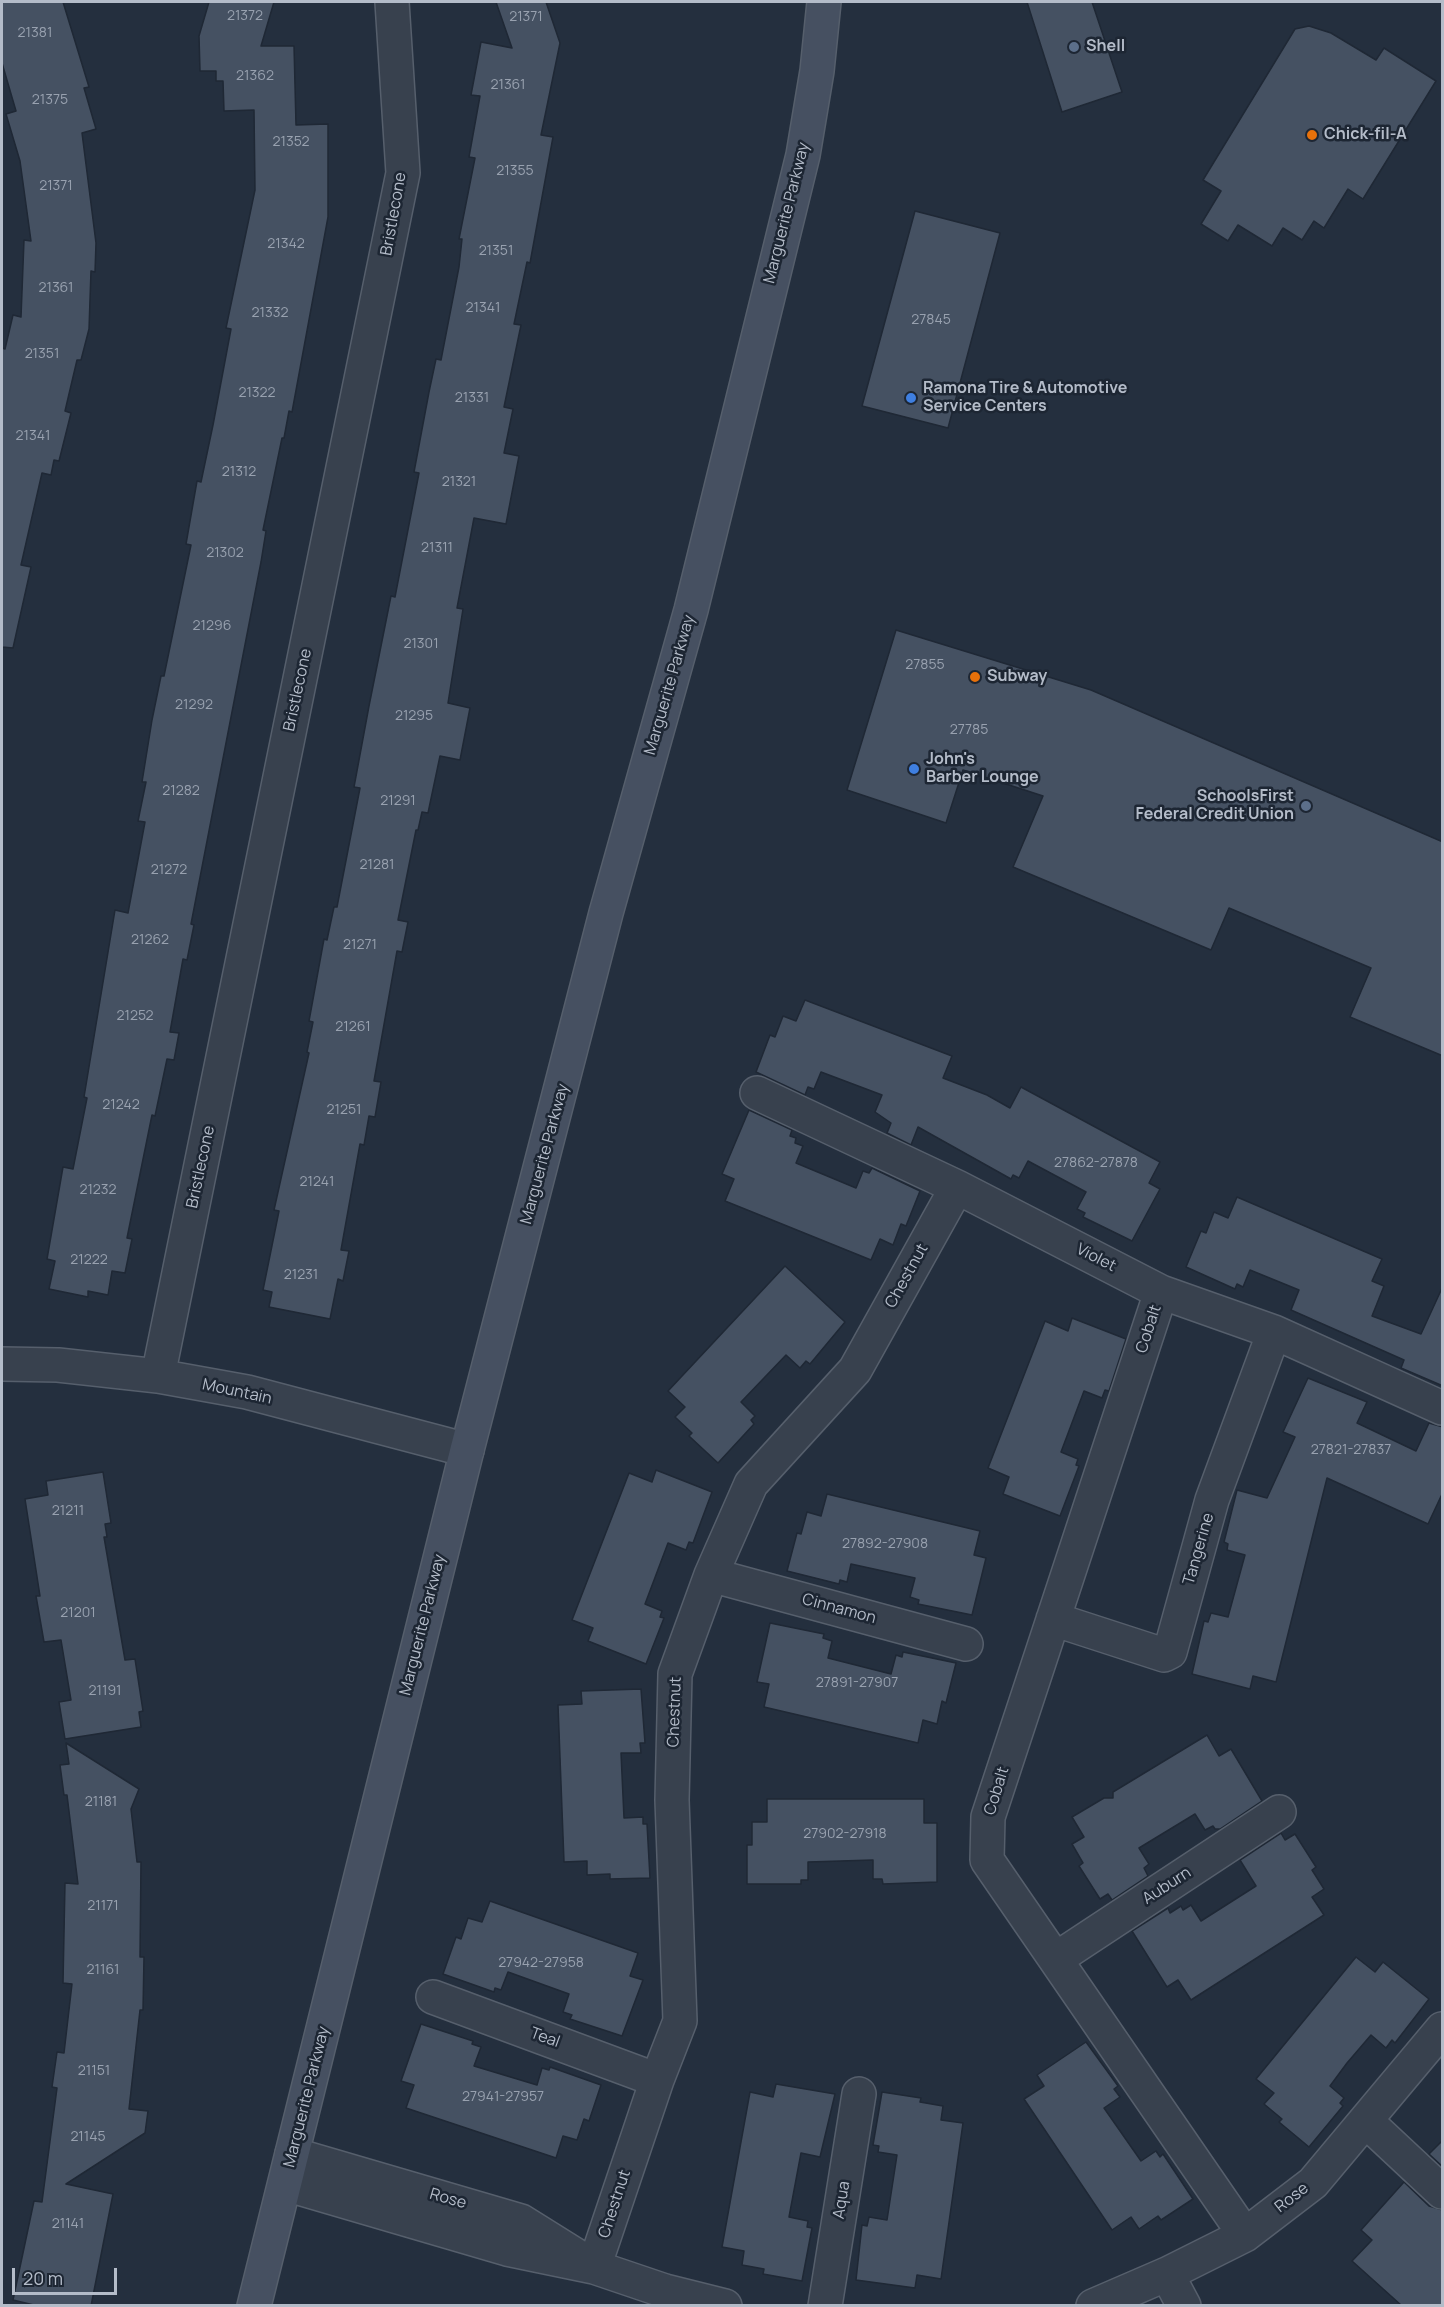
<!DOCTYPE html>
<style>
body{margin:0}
#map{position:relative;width:1444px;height:2307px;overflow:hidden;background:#242f3e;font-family:Manrope,sans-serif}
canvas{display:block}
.frame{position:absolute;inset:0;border:3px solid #b4bcc9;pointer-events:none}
.scale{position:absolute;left:12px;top:2268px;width:105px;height:27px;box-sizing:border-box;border:3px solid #b4bcc9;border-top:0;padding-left:8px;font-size:18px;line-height:21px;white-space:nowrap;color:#b4bcc9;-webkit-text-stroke:4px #1d2633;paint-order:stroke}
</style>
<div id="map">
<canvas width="1444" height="2307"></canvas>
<div class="frame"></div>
<div class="scale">20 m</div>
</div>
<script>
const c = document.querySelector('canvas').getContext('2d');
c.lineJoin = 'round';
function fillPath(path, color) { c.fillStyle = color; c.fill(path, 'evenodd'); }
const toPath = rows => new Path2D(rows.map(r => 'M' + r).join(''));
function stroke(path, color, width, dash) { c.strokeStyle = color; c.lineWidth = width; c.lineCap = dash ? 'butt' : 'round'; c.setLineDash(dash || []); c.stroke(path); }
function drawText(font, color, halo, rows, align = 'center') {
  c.font = font + ' Manrope,sans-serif'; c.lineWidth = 5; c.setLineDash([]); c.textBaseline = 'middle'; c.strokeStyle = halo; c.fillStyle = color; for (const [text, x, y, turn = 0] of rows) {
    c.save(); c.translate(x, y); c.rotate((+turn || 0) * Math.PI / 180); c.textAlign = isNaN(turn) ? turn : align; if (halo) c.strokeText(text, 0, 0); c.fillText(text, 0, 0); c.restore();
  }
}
const building = toPath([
 [2,2,63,2,89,87,84,88,96,129,82,133,96,243,95,272,91,271,89,329,81,360,77,360,65,411,71,413,59,461,54,460,51,475,42,473,21,565,31,567,13,648,2,647,2,348,5,349,13,315,21,317,24,240,31,241,20,161,6,114,16,111,2,63,2,2],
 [209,2,274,2,261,46,294,46,296,125,328,124,328,217,292,412,289,411,284,438,282,438,263,530,266,531,261,562,191,924,194,925,187,960,183,959,170,1032,179,1033,174,1060,167,1059,155,1116,152,1115,127,1238,132,1239,125,1273,112,1271,108,1295,88,1291,88,1297,49,1289,55,1261,47,1259,63,1167,73,1169,87,1098,84,1097,115,910,128,913,145,822,138,821,146,782,142,782,152,720,161,676,164,676,191,545,186,544,197,481,201,482,213,425,231,329,226,328,255,190,254,110,224,111,223,81,216,81,216,71,200,71,199,36,209,2],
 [496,2,546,2,560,43,541,135,553,137,530,263,527,262,514,324,521,325,504,407,513,409,504,453,519,456,506,524,474,518,457,608,463,609,448,703,470,708,460,760,440,756,428,813,422,812,418,830,416,830,398,920,408,922,402,952,397,951,374,1081,381,1082,375,1117,369,1116,364,1145,360,1144,341,1250,349,1251,343,1281,338,1279,330,1319,269,1307,272,1292,263,1290,279,1211,274,1210,309,1053,307,1052,313,1022,309,1021,324,939,327,940,334,907,337,907,360,788,354,787,369,706,391,596,395,597,419,473,414,472,429,392,436,359,441,360,459,267,462,239,459,239,475,158,469,157,480,96,471,95,481,42,512,48,496,2],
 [1027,2,1092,2,1122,92,1062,112,1027,2],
 [1309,26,1331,33,1376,60,1384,48,1436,81,1363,199,1348,189,1324,228,1314,221,1302,240,1283,228,1272,246,1238,225,1228,241,1201,224,1221,191,1203,180,1295,29,1309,26],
 [915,211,1000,233,948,428,862,406,915,211],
 [896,630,1091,690,1443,842,1443,1056,1350,1017,1371,968,1229,908,1211,950,1013,867,1043,796,963,770,946,823,847,790,896,630],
 [805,1000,952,1056,943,1078,987,1095,1010,1108,1021,1087,1160,1162,1149,1183,1160,1189,1132,1241,1083,1217,1085,1213,1077,1209,1086,1192,1028,1161,1019,1178,1013,1175,1011,1179,918,1127,911,1145,887,1133,891,1123,875,1112,882,1095,821,1072,814,1089,808,1087,805,1095,756,1072,770,1035,775,1037,783,1016,796,1021,805,1000],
 [749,1110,792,1130,790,1136,796,1138,795,1143,803,1146,796,1163,856,1188,863,1171,869,1173,872,1168,920,1191,906,1226,901,1224,893,1245,880,1239,871,1260,725,1201,734,1179,722,1174,749,1110],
 [1237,1197,1382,1259,1372,1281,1384,1286,1372,1316,1421,1334,1443,1286,1443,1386,1401,1368,1404,1360,1291,1310,1299,1290,1250,1270,1243,1287,1237,1284,1235,1289,1186,1267,1201,1231,1206,1233,1214,1212,1228,1218,1237,1197],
 [785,1266,845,1322,810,1364,806,1361,800,1368,786,1355,741,1402,755,1416,751,1420,754,1424,718,1463,689,1436,692,1433,675,1417,685,1407,668,1391,785,1266],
 [1072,1318,1126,1339,1109,1391,1105,1390,1102,1398,1084,1391,1061,1452,1078,1459,1076,1465,1079,1466,1060,1516,1003,1494,1009,1477,988,1468,1045,1321,1068,1331,1072,1318],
 [1308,1378,1367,1402,1357,1423,1416,1451,1429,1423,1443,1427,1443,1492,1428,1524,1327,1478,1276,1682,1253,1676,1250,1689,1192,1674,1204,1621,1208,1622,1211,1613,1228,1617,1245,1555,1227,1550,1228,1544,1224,1542,1237,1490,1267,1498,1295,1437,1283,1432,1308,1378],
 [656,1470,712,1492,693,1543,689,1542,686,1550,668,1543,645,1604,662,1611,660,1617,664,1618,646,1664,588,1641,593,1628,572,1620,629,1473,652,1482,656,1470],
 [103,1472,111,1523,105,1524,107,1537,104,1537,125,1660,135,1659,143,1711,139,1712,141,1727,65,1739,59,1702,71,1700,61,1640,44,1642,36,1596,40,1596,25,1499,48,1495,46,1481,103,1472],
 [827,1494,980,1531,974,1555,986,1558,972,1615,918,1604,919,1600,910,1597,915,1578,851,1564,847,1582,840,1580,839,1584,787,1571,797,1533,801,1534,807,1512,821,1516,827,1494],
 [770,1623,824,1634,823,1638,832,1641,828,1658,891,1674,896,1655,902,1657,903,1652,956,1663,946,1703,942,1701,937,1724,923,1720,918,1743,764,1707,769,1684,757,1682,770,1623],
 [641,1689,645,1743,640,1743,641,1753,621,1753,624,1818,643,1817,643,1824,647,1824,650,1878,610,1879,610,1874,587,1875,587,1861,564,1862,558,1705,582,1704,581,1691,641,1689],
 [1207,1735,1219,1756,1231,1749,1262,1801,1220,1829,1215,1829,1213,1826,1205,1830,1195,1814,1139,1848,1149,1864,1144,1868,1148,1876,1112,1900,1108,1894,1100,1899,1079,1866,1083,1863,1072,1844,1084,1837,1072,1817,1104,1798,1113,1798,1113,1792,1207,1735],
 [66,1743,139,1789,131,1809,137,1862,141,1862,140,1957,144,1957,143,2010,140,2010,129,2109,148,2111,145,2133,66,2184,113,2194,91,2306,38,2306,13,2300,34,2201,42,2202,57,2088,52,2087,57,2052,64,2053,72,1984,63,1983,65,1883,78,1884,67,1795,64,1795,60,1765,69,1764,66,1743],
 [767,1799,924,1799,924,1823,937,1823,937,1882,883,1884,882,1879,873,1879,873,1860,808,1862,808,1880,801,1880,801,1884,747,1884,747,1845,752,1845,752,1822,767,1822,767,1799],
 [1281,1833,1285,1840,1295,1834,1316,1867,1312,1870,1324,1889,1312,1897,1324,1915,1191,2000,1178,1980,1167,1987,1132,1931,1168,1908,1170,1913,1181,1906,1183,1910,1191,1905,1201,1921,1256,1886,1240,1860,1281,1833],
 [490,1901,638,1953,630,1976,643,1980,622,2036,570,2019,572,2015,563,2012,569,1994,508,1972,501,1990,495,1988,494,1992,443,1974,456,1937,461,1939,468,1918,482,1922,490,1901],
 [1356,1957,1375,1972,1383,1962,1429,1999,1395,2043,1392,2040,1386,2048,1371,2035,1347,2063,1330,2086,1344,2098,1340,2103,1343,2106,1309,2147,1279,2122,1282,2119,1264,2104,1274,2093,1256,2079,1356,1957],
 [421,2024,473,2041,472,2044,481,2047,474,2066,537,2085,542,2068,549,2070,550,2067,601,2085,589,2121,584,2119,577,2140,563,2136,556,2158,406,2108,414,2085,401,2081,421,2024],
 [1086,2042,1118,2086,1114,2089,1120,2097,1104,2108,1141,2161,1156,2151,1160,2157,1163,2154,1193,2199,1161,2220,1158,2216,1139,2229,1131,2217,1112,2230,1024,2099,1044,2086,1037,2075,1086,2042],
 [776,2084,835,2094,820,2157,801,2153,789,2217,808,2221,807,2227,812,2228,802,2281,763,2274,764,2269,742,2265,744,2251,722,2247,750,2092,773,2097,776,2084],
 [882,2092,921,2098,920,2102,943,2106,941,2120,963,2123,941,2279,917,2275,915,2288,856,2280,862,2225,867,2226,869,2217,887,2220,897,2155,878,2152,879,2146,873,2145,882,2092],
 [1443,2140,1443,2167,1429,2154,1443,2140],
 [1404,2182,1429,2206,1443,2210,1443,2305,1401,2305,1352,2261,1372,2240,1361,2230,1404,2182]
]);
fillPath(building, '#455162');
stroke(building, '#1f2835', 1.5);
const minor = toPath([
 [757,1093,957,1187,1161,1292,1274,1332,1442,1408],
 [1161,1292,988,1817,987,1860,1245,2235],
 [2,1364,58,1365,158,1376,247,1392,467,1450],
 [158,1376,403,173,392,2],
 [711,1575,966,1644],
 [1053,1619,1164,1655,1170,1652,1212,1500,1274,1332],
 [1056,1959,1279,1812],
 [433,1997,657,2080],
 [1366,2121,1442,2192],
 [292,2154,521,2221,577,2256],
 [285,2184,507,2249,594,2267,665,2291,725,2306],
 [594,2267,657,2080,680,2021,672,1800,675,1674,711,1575,751,1484,855,1370,957,1187],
 [1167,2274,1184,2306],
 [825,2306,859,2094],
 [1093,2306,1167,2274,1245,2235,1313,2183,1442,2029]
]);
const secondary = toPath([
 [254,2306,467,1450,606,913,691,610,803,155,817,71,824,2]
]);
stroke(minor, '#565f6c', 36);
stroke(secondary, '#565f6c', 36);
stroke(minor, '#38414e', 33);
stroke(secondary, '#465061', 33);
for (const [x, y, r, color] of [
 [1074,47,6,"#5c6f8a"],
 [1312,135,6,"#e8710a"],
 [911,398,6,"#3f7fe0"],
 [975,677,6,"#e8710a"],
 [914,769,6,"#3f7fe0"],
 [1306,806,6,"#5c6f8a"]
]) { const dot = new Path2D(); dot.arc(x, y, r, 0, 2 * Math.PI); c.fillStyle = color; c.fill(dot); stroke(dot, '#1d2633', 2); }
drawText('14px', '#98a1af', null, [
 ["21372",245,16],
 ["21371",526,17],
 ["21381",35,33],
 ["21362",255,76],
 ["21361",508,85],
 ["21375",50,100],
 ["21352",291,142],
 ["21355",515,171],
 ["21371",56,186],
 ["21342",286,244],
 ["21351",496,251],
 ["21361",56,288],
 ["21341",483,308],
 ["21332",270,313],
 ["27845",931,320],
 ["21351",42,354],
 ["21322",257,393],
 ["21331",472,398],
 ["21341",33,436],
 ["21312",239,472],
 ["21321",459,482],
 ["21311",437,548],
 ["21302",225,553],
 ["21296",212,626],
 ["21301",421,644],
 ["27855",925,665],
 ["21292",194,705],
 ["21295",414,716],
 ["27785",969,730],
 ["21282",181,791],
 ["21291",398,801],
 ["21281",377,865],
 ["21272",169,870],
 ["21262",150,940],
 ["21271",360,945],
 ["21252",135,1016],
 ["21261",353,1027],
 ["21242",121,1105],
 ["21251",344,1110],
 ["27862-27878",1096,1163],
 ["21241",317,1182],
 ["21232",98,1190],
 ["21222",89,1260],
 ["21231",301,1275],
 ["27821-27837",1351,1450],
 ["21211",68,1511],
 ["27892-27908",885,1544],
 ["21201",78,1613],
 ["27891-27907",857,1683],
 ["21191",105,1691],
 ["21181",101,1802],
 ["27902-27918",845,1834],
 ["21171",103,1906],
 ["27942-27958",541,1963],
 ["21161",103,1970],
 ["21151",94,2071],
 ["27941-27957",503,2097],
 ["21145",88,2137],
 ["21141",68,2224]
]);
drawText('bold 16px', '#b4bcc9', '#1d2633', [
 ["Shell",1086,47],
 ["Chick-fil-A",1324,135],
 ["Ramona Tire & Automotive",923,389],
 ["Service Centers",923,407],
 ["Subway",987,677],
 ["John's",926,760],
 ["Barber Lounge",926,778],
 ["SchoolsFirst",1294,797,"right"],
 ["Federal Credit Union",1294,815,"right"]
], 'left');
drawText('16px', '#b4bcc9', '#1d2633', [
 ["Marguerite Parkway",787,213,-76],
 ["Bristlecone",394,214,-80],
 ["Marguerite Parkway",670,685,-74],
 ["Bristlecone",298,690,-78],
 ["Marguerite Parkway",545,1154,-75],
 ["Bristlecone",201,1167,-78],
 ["Violet",1096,1258,27],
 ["Chestnut",907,1276,-61],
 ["Cobalt",1149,1329,-72],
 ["Mountain",237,1392,12],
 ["Tangerine",1199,1549,-74],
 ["Cinnamon",839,1609,15],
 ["Marguerite Parkway",423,1625,-76],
 ["Chestnut",675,1712,-88],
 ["Cobalt",997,1791,-73],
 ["Auburn",1167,1886,-33],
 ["Teal",545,2038,20],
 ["Marguerite Parkway",307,2097,-76],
 ["Rose",1292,2198,-38],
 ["Rose",448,2199,16],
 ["Aqua",842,2200,-81],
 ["Chestnut",615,2204,-72]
]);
</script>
